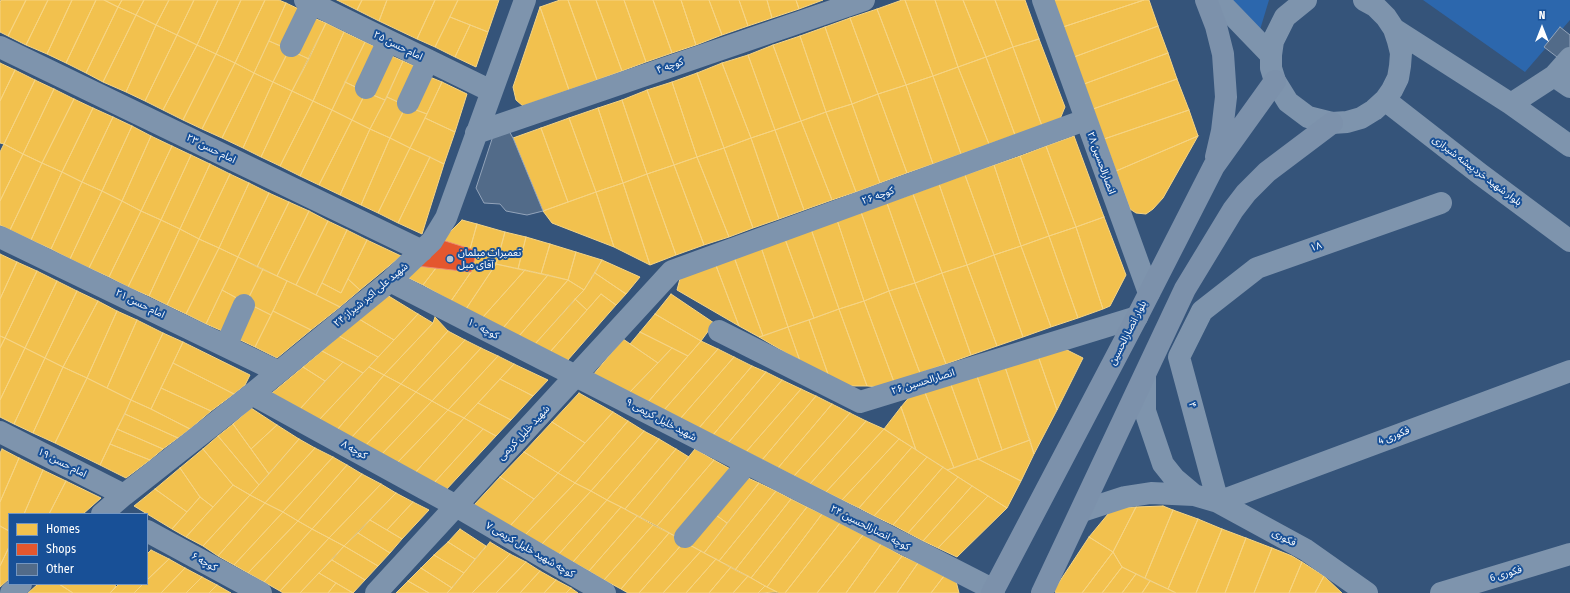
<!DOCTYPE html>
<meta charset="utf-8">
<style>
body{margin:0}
#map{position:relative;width:1570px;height:593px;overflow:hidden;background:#35547a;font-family:"Fira Sans Condensed",sans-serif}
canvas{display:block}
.legend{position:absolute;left:8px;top:513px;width:140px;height:72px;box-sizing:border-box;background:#185097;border:1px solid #7496c1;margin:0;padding:5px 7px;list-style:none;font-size:12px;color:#fff}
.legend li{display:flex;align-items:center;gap:8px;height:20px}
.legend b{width:20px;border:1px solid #7496c1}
.north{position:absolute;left:1522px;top:8px;width:40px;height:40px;-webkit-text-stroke:3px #185097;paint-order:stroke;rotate:0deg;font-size:11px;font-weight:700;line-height:16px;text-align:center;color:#fff}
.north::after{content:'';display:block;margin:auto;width:14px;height:18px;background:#fff;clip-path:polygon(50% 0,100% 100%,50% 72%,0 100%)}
</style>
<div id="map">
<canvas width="1570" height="593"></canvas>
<ul class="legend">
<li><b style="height:11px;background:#f2c14e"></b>Homes</li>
<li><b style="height:11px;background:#e4572e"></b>Shops</li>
<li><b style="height:11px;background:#526b89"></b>Other</li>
</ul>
<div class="north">N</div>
</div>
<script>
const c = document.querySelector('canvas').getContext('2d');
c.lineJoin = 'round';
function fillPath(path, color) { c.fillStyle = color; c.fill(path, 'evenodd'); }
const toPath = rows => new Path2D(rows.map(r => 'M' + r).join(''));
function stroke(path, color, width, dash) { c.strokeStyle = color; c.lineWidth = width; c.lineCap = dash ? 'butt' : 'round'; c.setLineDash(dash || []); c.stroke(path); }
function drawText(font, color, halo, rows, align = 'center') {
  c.font = font + ' "Fira Sans Condensed","Noto Sans Arabic",sans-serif'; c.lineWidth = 4; c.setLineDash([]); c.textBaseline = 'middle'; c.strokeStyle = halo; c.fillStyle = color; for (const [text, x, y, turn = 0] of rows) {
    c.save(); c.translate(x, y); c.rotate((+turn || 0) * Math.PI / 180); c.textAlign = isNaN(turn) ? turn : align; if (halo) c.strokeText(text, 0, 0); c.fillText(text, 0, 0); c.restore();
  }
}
fillPath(toPath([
 [1230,0,1269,0,1259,33],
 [1423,0,1570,0,1570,20,1525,72]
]), '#2c67ad');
const homes = toPath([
 [1,0,26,0,8,36,0,32,0,3,1,0],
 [26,0,48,0,26,45,8,36,26,0],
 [48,0,72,0,47,54,26,45,48,0],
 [72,0,96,0,66,63,47,54,72,0],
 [96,0,104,0,118,7,86,73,66,63,96,0],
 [104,0,122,0,118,7,104,0],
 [122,0,144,0,136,15,118,7,122,0],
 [144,0,169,0,156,25,136,15,144,0],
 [169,0,194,0,177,35,156,25,169,0],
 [194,0,218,0,197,45,177,35,194,0],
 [218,0,241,0,216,54,197,45,218,0],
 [241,0,265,0,235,63,216,54,241,0],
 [265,0,279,0,286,3,254,73,235,63,265,0],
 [337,0,362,0,357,10,337,0],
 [362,0,387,0,379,21,357,10,362,0],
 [387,0,435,0,417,39,379,21,387,0],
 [435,0,458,0,435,47,417,39,435,0],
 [458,0,499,0,488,32,450,17,458,0],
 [560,0,568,0,597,80,569,90,540,7,560,0],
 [568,0,596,0,622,71,597,80,568,0],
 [596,0,624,0,646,62,622,71,596,0],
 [624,0,653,0,672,53,646,62,624,0],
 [653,0,681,0,696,45,672,53,653,0],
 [681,0,709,0,722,35,696,45,681,0],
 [709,0,739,0,748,26,722,35,709,0],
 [739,0,767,0,772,18,748,26,739,0],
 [767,0,796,0,799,9,772,18,767,0],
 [796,0,823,0,799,9,796,0],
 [902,0,905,0,933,76,906,85,877,9,902,0],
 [905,0,935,0,958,67,933,76,905,0],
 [935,0,963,0,986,57,958,67,935,0],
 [963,0,995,0,1013,47,986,57,963,0],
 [995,0,1025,0,1039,39,1013,47,995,0],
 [1053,0,1144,0,1063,27,1053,0],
 [1144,0,1149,0,1158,26,1074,57,1063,27,1144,0],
 [286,3,303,11,286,48,269,41,286,3],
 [118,7,136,15,103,82,86,73,118,7],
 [540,7,569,90,523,106,516,100,513,87,540,7],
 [877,9,906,85,878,94,850,18,877,9],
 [136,15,156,25,126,92,103,82,136,15],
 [309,16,326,23,309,59,292,51,309,16],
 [450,17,470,25,455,57,435,47,450,17],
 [850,18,878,94,852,104,825,27,850,18],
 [326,23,344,32,313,101,292,91,326,23],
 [156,25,177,35,145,101,126,92,156,25],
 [470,25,488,32,476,67,455,57,470,25],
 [1158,26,1168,53,1084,84,1074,57,1158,26],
 [825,27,852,104,826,112,800,36,825,27],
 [344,32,365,42,332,110,313,101,344,32],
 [177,35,197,45,163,110,145,101,177,35],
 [800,36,826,112,801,121,773,45,800,36],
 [1039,39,1065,107,1060,119,1042,126,1013,47,1039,39],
 [269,41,289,50,273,82,254,73,269,41],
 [365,42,380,49,362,90,345,82,365,42],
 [197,45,216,54,183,120,163,110,197,45],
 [773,45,801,121,775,130,748,55,773,45],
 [1013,47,1042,126,1015,135,986,57,1013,47],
 [289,50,309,59,292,91,273,82,289,50],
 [1168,53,1177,79,1093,109,1084,84,1168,53],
 [216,54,235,63,202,129,183,120,216,54],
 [387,54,403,61,385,100,370,94,387,54],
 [748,55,775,130,751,138,722,63,748,55],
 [986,57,1015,135,989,144,958,67,986,57],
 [403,61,419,68,403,104,387,97,403,61],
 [0,63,15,70,0,101,0,63],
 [235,63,254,73,222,138,202,129,235,63],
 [722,63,751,138,724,148,697,73,722,63],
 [958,67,989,144,961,154,933,76,958,67],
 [15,70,35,80,4,144,0,143,0,101,15,70],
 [254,73,273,82,243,148,222,138,254,73],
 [697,73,724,148,697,157,672,82,697,73],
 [425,75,442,82,427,114,410,108,425,75],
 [933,76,961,154,933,164,906,85,933,76],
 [1177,79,1189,110,1104,139,1093,109,1177,79],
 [35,80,54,89,23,154,4,144,35,80],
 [273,82,292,91,261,157,243,148,273,82],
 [345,82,366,92,352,120,332,110,345,82],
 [442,82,467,94,455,132,425,118,442,82],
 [672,82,697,157,674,165,647,90,672,82],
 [906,85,933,164,907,173,878,94,906,85],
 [54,89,74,99,42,163,23,154,54,89],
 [647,90,674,165,647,174,622,100,647,90],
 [292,91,313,101,280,166,261,157,292,91],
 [366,92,385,100,370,129,352,120,366,92],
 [878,94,907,173,880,183,852,104,878,94],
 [387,97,406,106,390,138,370,129,387,97],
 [74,99,93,108,62,172,42,163,74,99],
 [622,100,647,174,623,183,598,108,622,100],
 [313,101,332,110,300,176,280,166,313,101],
 [852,104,880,183,856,192,826,112,852,104],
 [406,106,427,114,410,148,390,138,406,106],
 [93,108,113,117,82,182,62,172,93,108],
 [598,108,623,183,596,192,569,118,598,108],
 [332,110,352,120,319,185,300,176,332,110],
 [1189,110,1198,136,1116,171,1104,139,1189,110],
 [826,112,856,192,832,200,801,121,826,112],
 [113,117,132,126,102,191,82,182,113,117],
 [425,118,455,132,444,164,410,148,425,118],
 [569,118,596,192,568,202,541,128,569,118],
 [352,120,370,129,340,195,319,185,352,120],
 [801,121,832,200,804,210,775,130,801,121],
 [132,126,151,136,122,201,102,191,132,126],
 [541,128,568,202,543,211,513,138,541,128],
 [370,129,390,138,361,205,340,195,370,129],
 [775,130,804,210,779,219,751,138,775,130],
 [151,136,172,146,141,211,122,201,151,136],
 [1074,136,1104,217,1076,227,1046,146,1074,136],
 [1198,136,1163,198,1153,209,1146,214,1136,213,1130,209,1116,171,1198,136],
 [390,138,410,148,378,213,361,205,390,138],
 [751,138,779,219,753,228,724,148,751,138],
 [4,144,23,154,0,201,0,152,4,144],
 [172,146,191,155,161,220,141,211,172,146],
 [1046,146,1076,227,1049,236,1020,156,1046,146],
 [410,148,430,157,398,223,378,213,410,148],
 [724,148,753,228,729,237,697,157,724,148],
 [23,154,42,163,10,230,0,225,0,201,23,154],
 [191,155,210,164,180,229,161,220,191,155],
 [1020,156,1049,236,1021,246,994,165,1020,156],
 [430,157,444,164,422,234,398,223,430,157],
 [697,157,729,237,704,245,674,165,697,157],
 [42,163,62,172,31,240,10,230,42,163],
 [210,164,230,174,199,239,180,229,210,164],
 [674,165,704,245,676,255,647,174,674,165],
 [994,165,1021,246,994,255,965,175,994,165],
 [62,172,82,182,51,249,31,240,62,172],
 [230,174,249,183,219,248,199,239,230,174],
 [647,174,676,255,650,265,623,183,647,174],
 [965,175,994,255,967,265,939,184,965,175],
 [82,182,102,191,70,259,51,249,82,182],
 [249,183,269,193,238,257,219,248,249,183],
 [623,183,650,265,614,247,596,192,623,183],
 [939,184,967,265,942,273,913,194,939,184],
 [102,191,122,201,89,268,70,259,102,191],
 [596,192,614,247,552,223,543,211,596,192],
 [269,193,289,202,257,267,238,257,269,193],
 [913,194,942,273,915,283,887,203,913,194],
 [122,201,141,211,109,277,89,268,122,201],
 [289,202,309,211,277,276,257,267,289,202],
 [887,203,915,283,889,291,861,212,887,203],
 [141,211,161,220,128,287,109,277,141,211],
 [309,211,328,221,296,285,277,276,309,211],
 [861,212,889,291,864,301,837,220,861,212],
 [1104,217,1126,275,1110,306,1103,309,1076,227,1104,217],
 [161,220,180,229,149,296,128,287,161,220],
 [462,220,477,224,470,249,442,240,462,220],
 [837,220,864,301,839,309,811,229,837,220],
 [328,221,347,230,316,295,296,285,328,221],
 [477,224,505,232,498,258,470,249,477,224],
 [1076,227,1103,309,1078,318,1049,236,1076,227],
 [180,229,199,239,167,305,149,296,180,229],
 [811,229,839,309,814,318,785,239,811,229],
 [347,230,367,240,341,293,322,283,347,230],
 [505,232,526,237,518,269,496,264,505,232],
 [1049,236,1078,318,1051,327,1021,246,1049,236],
 [526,237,550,244,541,274,518,269,526,237],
 [199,239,219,248,186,314,167,305,199,239],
 [785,239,814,318,788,327,761,247,785,239],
 [367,240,401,256,360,290,348,279,367,240],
 [550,244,576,252,568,280,541,274,550,244],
 [1021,246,1051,327,1023,337,994,255,1021,246],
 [761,247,788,327,763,336,734,257,761,247],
 [219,248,238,257,206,324,186,314,219,248],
 [477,251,498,258,496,264,466,309,451,301,471,272,477,251],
 [576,252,602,260,584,290,568,280,576,252],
 [0,254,17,262,0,299,0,254],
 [994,255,1023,337,997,346,967,265,994,255],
 [238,257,263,269,246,303,222,290,238,257],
 [734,257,763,336,759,337,739,326,715,263,734,257],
 [602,260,640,277,626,294,595,273,602,260],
 [17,262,37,271,5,338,0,336,0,299,17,262],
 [715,263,739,326,677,290,681,275,715,263],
 [496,264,525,270,483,317,466,309,496,264],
 [967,265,997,346,971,355,942,273,967,265],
 [417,266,436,268,423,285,406,277,417,266],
 [436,268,471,272,451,301,423,285,436,268],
 [263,269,287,281,271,315,246,303,263,269],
 [525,270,548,275,503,328,483,317,525,270],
 [37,271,57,281,25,348,5,338,37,271],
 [595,273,626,294,616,305,601,294,587,310,575,299,584,290,595,273],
 [942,273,971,355,946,364,915,283,942,273],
 [548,275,568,280,519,336,503,328,548,275],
 [348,279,360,290,340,307,316,295,322,283,341,293,348,279],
 [568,280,584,290,535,344,519,336,568,280],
 [57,281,77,291,45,358,25,348,57,281],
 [287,281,296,285,340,307,311,330,273,311,287,281],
 [915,283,946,364,920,373,889,291,915,283],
 [222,290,242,301,227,333,206,324,222,290],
 [77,291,98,301,63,367,45,358,77,291],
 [889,291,920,373,894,382,864,301,889,291],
 [601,294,616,305,567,361,550,352,601,294],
 [671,294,714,323,701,341,655,314,671,294],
 [387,295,418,314,394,340,359,319,387,295],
 [575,299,587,310,550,352,535,344,575,299],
 [98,301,117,311,87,378,63,367,98,301],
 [864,301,894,382,881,387,867,386,839,309,864,301],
 [250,304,271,315,255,347,234,337,250,304],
 [839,309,867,386,844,386,829,377,809,320,839,309],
 [117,311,137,320,107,388,87,378,117,311],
 [273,311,311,330,277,358,255,347,273,311],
 [418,314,433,323,384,375,369,367,418,314],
 [655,314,701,341,688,356,640,332,655,314],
 [435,317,448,331,401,384,384,375,433,323,435,317],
 [359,319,394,340,378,357,339,336,359,319],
 [137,320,163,333,131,400,107,388,137,320],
 [809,320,829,377,800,361,788,327,809,320],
 [788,327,800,361,759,337,788,327],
 [448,331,465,340,416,392,401,384,448,331],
 [640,332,672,348,658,363,630,344,640,332],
 [163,333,183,342,151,409,131,400,163,333],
 [0,336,5,338,0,348,0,336],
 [339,336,378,357,363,373,322,351,339,336],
 [5,338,25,348,0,400,0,348,5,338],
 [623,339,658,363,629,393,593,375,623,339],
 [465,340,481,348,432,401,416,392,465,340],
 [701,341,718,349,664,410,648,402,701,341],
 [183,342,250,375,245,385,234,394,173,363,183,342],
 [1059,346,1083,358,1057,410,1037,353,1059,346],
 [25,348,45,358,14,424,0,417,0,400,25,348],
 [481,348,498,356,448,410,432,401,481,348],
 [672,348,688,356,648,402,629,393,672,348],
 [718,349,734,357,680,419,664,410,718,349],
 [322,351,343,362,325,381,303,367,322,351],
 [1037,353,1057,410,1034,454,1004,364,1037,353],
 [498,356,514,364,464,418,448,410,498,356],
 [734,357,752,366,699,428,680,419,734,357],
 [45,358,63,367,33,433,14,424,45,358],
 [343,362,363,373,319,420,300,409,343,362],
 [173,363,234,394,211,411,161,388,173,363],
 [514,364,548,380,533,396,500,379,514,364],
 [1004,364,1030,440,1002,450,976,373,1004,364],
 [752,366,766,372,713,435,699,428,752,366],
 [63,367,87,378,55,443,33,433,63,367],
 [303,367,325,381,300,409,272,393,303,367],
 [369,367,384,375,337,430,319,420,369,367],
 [766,372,782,380,728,443,713,435,766,372],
 [976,373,1002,450,978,459,950,382,976,373],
 [384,375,401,384,351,438,337,430,384,375],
 [87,378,131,400,100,465,55,443,87,378],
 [500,379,533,396,511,420,478,403,500,379],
 [782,380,801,389,746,452,728,443,782,380],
 [950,382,978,459,954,468,924,390,950,382],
 [401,384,416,392,365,446,351,438,401,384],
 [161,388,211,411,190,429,151,409,161,388],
 [801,389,816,396,762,460,746,452,801,389],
 [924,390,954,468,947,470,916,450,901,407,911,395,924,390],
 [416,392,432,401,381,455,365,446,416,392],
 [579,393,613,412,585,443,552,422,579,393],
 [816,396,832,404,778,468,762,460,816,396],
 [131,400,151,409,190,429,178,438,125,414,131,400],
 [432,401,448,410,396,464,381,455,432,401],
 [478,403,511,420,496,436,464,418,478,403],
 [832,404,850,413,794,476,778,468,832,404],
 [901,407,916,450,884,429,901,407],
 [251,408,277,425,251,449,233,424,251,408],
 [448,410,464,418,414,474,396,464,448,410],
 [613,412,628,421,575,483,558,473,613,412],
 [850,413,866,421,810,484,794,476,850,413],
 [125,414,178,438,163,449,117,429,125,414],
 [464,418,483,429,433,484,414,474,464,418],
 [628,421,644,431,591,491,575,483,628,421],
 [866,421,884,429,826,492,810,484,866,421],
 [552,422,585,443,558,473,524,452,552,422],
 [233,424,269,474,259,485,218,436,233,424],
 [277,425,299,439,269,474,251,449,277,425],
 [117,429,163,449,150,460,110,444,117,429],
 [483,429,496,436,445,491,433,484,483,429],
 [884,429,899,439,842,500,826,492,884,429],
 [644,431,659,439,607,500,591,491,644,431],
 [218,436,259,485,250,495,233,485,203,449,218,436],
 [299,439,315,448,265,503,250,495,299,439],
 [659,439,676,449,625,509,607,500,659,439],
 [899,439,912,447,859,508,842,500,899,439],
 [1030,440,1034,454,1021,481,978,459,1030,440],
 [110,444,150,460,126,478,100,465,110,444],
 [912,447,927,457,874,516,859,508,912,447],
 [315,448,333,457,283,512,265,503,315,448],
 [2,449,19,458,0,502,0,453,2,449],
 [203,449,233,485,213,507,200,497,180,468,203,449],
 [676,449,689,457,640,517,625,509,676,449],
 [695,449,714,460,657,526,640,517,695,449],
 [524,452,558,473,534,499,500,477,524,452],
 [333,457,347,465,298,521,283,512,333,457],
 [927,457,943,467,893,525,874,516,927,457],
 [19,458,43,470,24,514,9,514,9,531,0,526,0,502,19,458],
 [978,459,1021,481,1007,508,947,470,978,459],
 [714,460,734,471,677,537,657,526,714,460],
 [347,465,362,474,312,529,298,521,347,465],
 [943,467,958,477,908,533,893,525,943,467],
 [180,468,200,497,187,512,155,489,180,468],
 [43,470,66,481,49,514,24,514,43,470],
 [558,473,575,483,525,535,510,526,558,473],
 [362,474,381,484,329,538,312,529,362,474],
 [500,477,534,499,510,526,474,505,500,477],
 [746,477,759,483,727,523,713,513,746,477],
 [958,477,972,486,923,541,908,533,958,477],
 [66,481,101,498,83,514,49,514,66,481],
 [575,483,591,491,542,544,525,535,575,483],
 [759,483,776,491,719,561,704,553,759,483],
 [381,484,396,493,344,546,329,538,381,484],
 [233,485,250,495,203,546,186,537,233,485],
 [972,486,988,496,938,548,923,541,972,486],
 [155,489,187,512,172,529,134,506,155,489],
 [591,491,607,500,559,554,542,544,591,491],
 [776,491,791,499,735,570,719,561,776,491],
 [396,493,413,502,387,530,370,520,396,493],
 [250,495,265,503,218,556,203,546,250,495],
 [988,496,1007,508,957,557,938,548,988,496],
 [200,497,213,507,186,537,172,529,200,497],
 [791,499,807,507,751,578,735,570,791,499],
 [607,500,621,507,573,562,559,554,607,500],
 [413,502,429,510,402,539,387,530,413,502],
 [265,503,283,512,234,565,218,556,265,503],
 [1163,506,1173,510,1145,578,1122,567,1113,552,1136,507,1163,506],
 [621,507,637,516,589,571,573,562,621,507],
 [807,507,822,514,767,587,751,578,807,507],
 [1136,507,1113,552,1089,537,1113,508,1136,507],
 [1173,510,1198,519,1168,589,1145,578,1173,510],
 [283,512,298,521,248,573,234,565,283,512],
 [713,513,727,523,704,553,686,543,713,513],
 [822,514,840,523,785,593,779,593,767,587,822,514],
 [637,516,653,525,604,580,589,571,637,516],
 [1198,519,1222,529,1196,593,1176,593,1168,589,1198,519],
 [370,520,402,539,390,553,358,533,370,520],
 [298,521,312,529,264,582,248,573,298,521],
 [840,523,863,535,817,593,785,593,840,523],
 [653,525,669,533,621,589,604,580,653,525],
 [0,526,9,531,9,547,0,566,0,526],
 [312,529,329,538,280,591,264,582,312,529],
 [460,529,486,546,475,559,448,542,460,529],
 [1222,529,1246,538,1225,593,1196,593,1222,529],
 [358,533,390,553,378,566,344,546,358,533],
 [669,533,684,542,639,593,628,593,621,589,669,533],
 [863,535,881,544,846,593,817,593,863,535],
 [1089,537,1113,552,1082,593,1056,593,1054,590,1089,537],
 [329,538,344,546,300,593,283,593,280,591,329,538],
 [1246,538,1272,548,1254,593,1225,593,1246,538],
 [448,542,475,559,464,573,434,555,448,542],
 [490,542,510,554,472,593,447,593,490,542],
 [684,542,701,551,663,593,639,593,684,542],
 [881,544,902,556,874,593,846,593,881,544],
 [344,546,378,566,365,580,332,560,344,546],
 [9,547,9,579,0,587,0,566,9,547],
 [1272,548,1292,556,1302,562,1289,593,1254,593,1272,548],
 [151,550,169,559,147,580,147,554,151,550],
 [701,551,716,559,686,593,663,593,701,551],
 [1113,552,1122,567,1102,593,1082,593,1113,552],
 [510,554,526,562,496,593,472,593,510,554],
 [434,555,464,573,452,588,421,568,434,555],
 [902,556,918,563,897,593,874,593,902,556],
 [169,559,185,568,161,593,134,593,143,584,147,584,147,580,169,559],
 [716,559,731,567,709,593,686,593,716,559],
 [332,560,365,580,353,593,319,573,332,560],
 [526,562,540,571,520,593,496,593,526,562],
 [1302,562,1324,576,1315,593,1289,593,1302,562],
 [918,563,944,576,931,593,897,593,918,563],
 [731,567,748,576,733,593,709,593,731,567],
 [1122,567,1136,574,1122,593,1102,593,1122,567],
 [185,568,202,577,186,593,161,593,185,568],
 [421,568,452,588,447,593,429,593,408,581,421,568],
 [540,571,556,580,544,593,520,593,540,571],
 [319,573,336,583,328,593,300,593,319,573],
 [1136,574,1150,581,1142,593,1122,593,1136,574],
 [748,576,765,586,758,593,733,593,748,576],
 [944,576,956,581,959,593,931,593,944,576],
 [1324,576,1342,593,1315,593,1324,576],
 [202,577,217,585,209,593,186,593,202,577],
 [556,580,571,588,566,593,544,593,556,580],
 [408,581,429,593,396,593,408,581],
 [1150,581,1168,589,1176,593,1142,593,1150,581],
 [336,583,353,593,328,593,336,583],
 [38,584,59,584,73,593,28,593,38,584],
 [59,584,113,584,116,586,110,593,73,593,59,584],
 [119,584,143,584,134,593,110,593,119,584],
 [217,585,231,593,209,593,217,585],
 [765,586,777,592,758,593,765,586],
 [571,588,578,593,566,593,571,588]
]);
fillPath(homes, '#f2c14e');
stroke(homes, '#f6d483', 1);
const shops = toPath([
 [442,240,477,251,471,272,417,266,442,240]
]);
fillPath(shops, '#e4572e');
stroke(shops, '#ec896d', 1);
const building = toPath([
 [1560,27,1570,35,1570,67,1544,47,1560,27],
 [509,131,513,138,543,211,527,215,506,211,500,204,484,203,476,188,493,136,509,131]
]);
fillPath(building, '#526b89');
stroke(building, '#93a4ba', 1);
stroke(toPath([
 [305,0,491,91],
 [1043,0,1149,293],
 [1218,0,1271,55],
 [1306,0,1285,17,1273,41,1271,55,1271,68,1275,81,1288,102,1308,117,1332,123,1347,122,1361,118,1374,110,1385,100,1392,90,1398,78,1400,66,1401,53,1398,41,1394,29,1386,17,1375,6,1364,0],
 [1394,29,1511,104,1570,146],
 [291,46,312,3],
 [0,47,422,251],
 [1554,76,1570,87],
 [366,88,388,41],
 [1385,100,1480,174,1570,241],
 [408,103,428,60],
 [1511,104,1554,76,1570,58],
 [476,133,864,0],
 [1441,203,1257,268,1202,311,1179,357,1218,502,1570,371],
 [0,237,279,372],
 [390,281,994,590],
 [719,331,860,402,1137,317],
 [226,346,244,305],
 [1145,376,1145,411,1163,464,1175,479,1194,495],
 [252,394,456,506,605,593],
 [0,432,124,495],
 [1082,511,1125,497,1151,493,1194,495,1218,502,1306,550,1367,593],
 [102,514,124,495,252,394,390,281,432,241,446,218,525,0],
 [147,531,261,593],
 [685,537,746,465],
 [11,593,21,584],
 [376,593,672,271,1085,120],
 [1441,593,1570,554]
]), '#7e94ad', 22);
stroke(toPath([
 [1206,0,1216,26,1223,54,1226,97,1222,131,1216,157],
 [992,593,1137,317,1214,166,1275,81],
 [1042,593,1185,289,1233,210,1246,193,1267,172,1332,123]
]), '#7c91ab', 22);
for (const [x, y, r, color] of [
 [450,259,4,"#b8c3d0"]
]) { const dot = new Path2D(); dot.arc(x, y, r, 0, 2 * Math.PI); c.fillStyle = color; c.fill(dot); stroke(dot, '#185097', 1.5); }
drawText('10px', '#fff', '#185097', [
 ["امام حسن ۲۵",398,46,26],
 ["کوچه ۴",670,66,-19],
 ["امام حسن ۲۳",211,149,26],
 ["انصارالحسین ۲۸",1101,163,70],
 ["بلوار شهید خردپیشه شیرازی",1477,171,37],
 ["کوچه ۲۶",878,196,-20],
 ["۱۸",1316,247,-20],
 ["شهید علی اکبر شیراز ۲۴",371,295,-40],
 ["امام حسن ۲۱",140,304,26],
 ["کوچه ۱۰",483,329,27],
 ["بلوار انصارالحسین",1128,333,-63],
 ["انصارالحسین ۲۶",923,382,-17],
 ["۴",1192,405,75],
 ["شهید خلیل کریمی ۹",661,420,28],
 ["شهید خلیل کریمی",524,433,-47],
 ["فکوری 4",1394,436,-21],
 ["کوچه ۸",354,450,29],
 ["امام حسن ۱۹",62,463,27],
 ["کوچه انصارالحسین ۲۴",870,528,27],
 ["فکوری",1284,538,28],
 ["کوچه شهید خلیل کریمی ۷",530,550,30],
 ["کوچه ۶",204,562,29],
 ["فکوری 6",1506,574,-17]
]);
drawText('10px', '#fff', '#185097', [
 ["تعمیرات مبلمان",458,253],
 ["آقای مبل",458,265]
], 'left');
</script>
